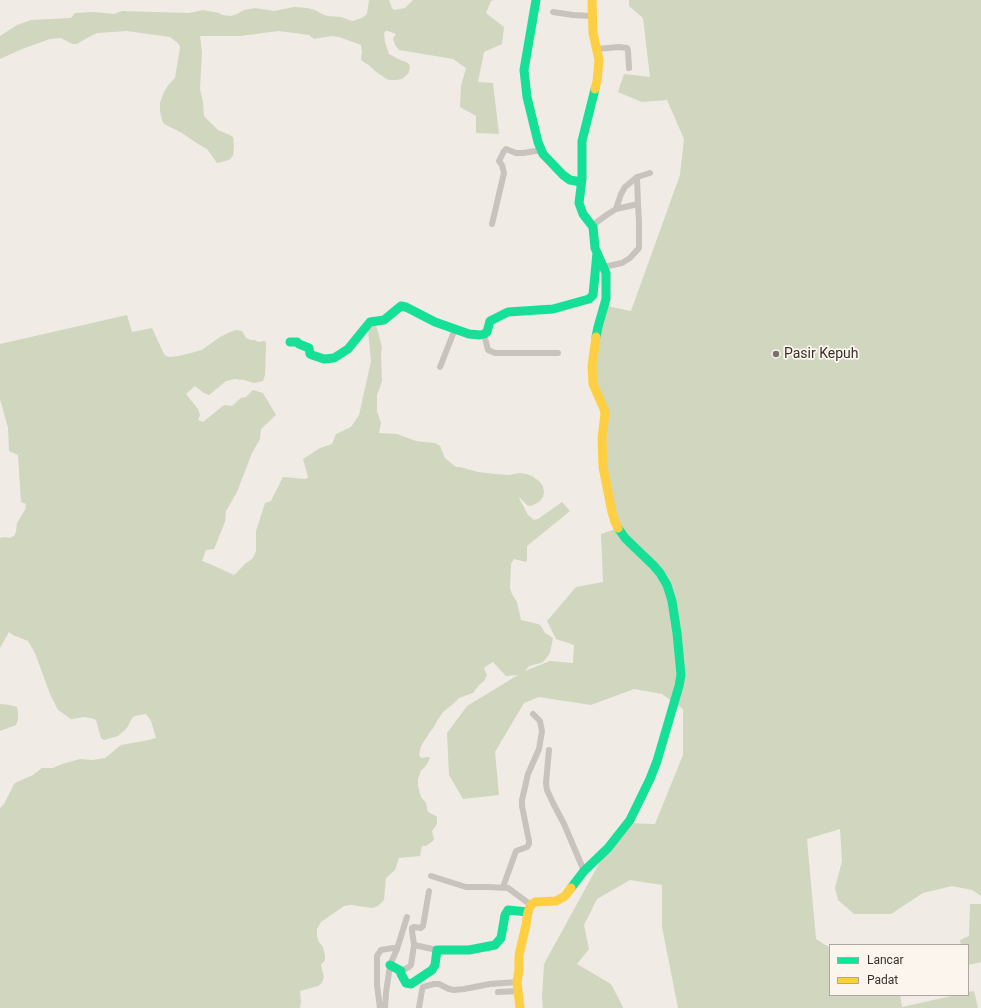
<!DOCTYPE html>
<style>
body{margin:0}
#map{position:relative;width:981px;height:1008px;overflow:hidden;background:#f0ebe5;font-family:Roboto,sans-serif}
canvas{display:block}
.legend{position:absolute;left:829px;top:944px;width:140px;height:52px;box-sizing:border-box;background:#fbf5ee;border:1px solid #aea6a0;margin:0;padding:5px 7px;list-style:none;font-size:12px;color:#3b302b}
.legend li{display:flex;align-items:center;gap:8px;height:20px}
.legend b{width:20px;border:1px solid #aea6a0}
</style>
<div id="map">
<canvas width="981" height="1008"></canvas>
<ul class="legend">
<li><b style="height:5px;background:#16e098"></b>Lancar</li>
<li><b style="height:5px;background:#ffcf43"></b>Padat</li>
</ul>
</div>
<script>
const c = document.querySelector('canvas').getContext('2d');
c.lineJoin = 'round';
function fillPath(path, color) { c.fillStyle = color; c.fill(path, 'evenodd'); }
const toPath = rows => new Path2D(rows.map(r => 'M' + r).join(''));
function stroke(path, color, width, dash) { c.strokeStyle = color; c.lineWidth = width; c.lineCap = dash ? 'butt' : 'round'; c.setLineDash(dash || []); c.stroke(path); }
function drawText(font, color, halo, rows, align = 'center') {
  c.font = font + ' Roboto,sans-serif'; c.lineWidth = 3.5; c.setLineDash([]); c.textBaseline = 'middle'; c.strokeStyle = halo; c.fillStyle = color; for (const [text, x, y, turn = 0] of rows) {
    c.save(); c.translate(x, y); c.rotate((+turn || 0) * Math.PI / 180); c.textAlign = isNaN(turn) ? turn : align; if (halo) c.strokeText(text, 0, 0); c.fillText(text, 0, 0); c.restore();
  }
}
fillPath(toPath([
 [369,0,389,0,392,8,394,10,405,8,413,0,494,0,491,1,486,13,504,27,502,44,484,52,478,82,493,83,499,134,476,133,476,116,460,107,461,86,466,68,453,59,399,50,395,45,393,38,396,34,388,31,386,31,384,33,385,42,389,54,398,59,406,62,409,64,410,66,409,72,407,75,402,79,396,80,389,80,385,78,375,71,370,66,361,60,362,52,361,45,339,37,331,36,314,39,309,35,279,31,240,36,200,36,202,52,200,89,203,102,204,116,218,130,230,135,233,137,234,146,233,156,229,160,217,163,207,149,198,144,182,133,164,124,162,120,160,111,160,103,164,92,169,84,175,78,180,48,179,44,170,37,127,31,97,33,85,39,77,44,72,44,61,38,50,39,22,49,0,59,0,36,17,25,31,20,71,18,75,13,94,12,114,14,122,11,189,13,203,10,219,13,222,15,231,16,237,14,244,10,255,8,274,11,294,7,307,8,315,10,324,15,328,16,341,17,352,21,362,18,367,14],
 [629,0,981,0,981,896,972,890,952,886,923,893,891,914,854,914,838,900,835,888,842,861,840,829,807,839,816,939,830,948,830,995,900,995,902,1007,956,995,968,995,968,992,974,991,978,1008,678,1008,662,927,662,885,630,880,597,899,584,925,589,949,577,964,611,984,622,1005,623,1008,543,1008,542,997,544,964,601,860,624,823,655,824,683,755,683,709,662,694,634,689,591,705,539,697,524,703,495,752,499,795,463,799,449,775,447,733,467,706,518,675,506,676,493,662,485,667,484,669,487,675,484,681,478,686,473,693,459,698,453,704,443,712,437,721,434,727,430,732,421,746,419,755,421,758,429,757,430,758,427,764,423,769,421,770,418,779,418,786,421,797,426,803,428,812,436,816,437,817,437,824,432,831,434,839,433,841,426,846,422,846,420,856,399,858,395,870,386,878,384,900,378,906,372,908,351,905,344,906,321,922,317,929,317,936,319,942,323,947,325,956,325,960,321,965,324,977,322,983,318,986,300,991,301,1002,300,1008,0,1008,0,808,4,804,14,784,17,782,33,775,42,768,53,768,62,764,80,759,92,760,105,758,121,745,144,741,156,738,151,721,146,714,135,716,132,718,127,728,118,736,104,740,101,738,96,720,94,719,85,717,71,719,58,710,50,694,35,653,28,641,13,635,9,632,0,648,0,538,5,537,10,538,14,536,16,532,17,523,25,510,26,504,21,502,18,455,9,451,8,428,0,399,0,344,127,315,132,332,152,328,164,354,166,356,170,357,179,356,202,350,220,337,230,332,236,330,242,331,246,338,251,340,255,340,258,342,264,341,266,342,266,346,265,375,263,381,254,383,244,380,234,379,226,381,209,395,204,393,195,386,186,394,198,409,200,415,198,420,203,422,224,405,232,406,241,398,246,397,253,390,263,393,276,415,261,429,260,439,252,453,237,492,226,511,225,522,214,549,206,550,202,561,210,564,234,575,245,564,253,558,256,551,256,531,265,503,271,501,283,477,306,479,308,477,303,459,320,448,332,444,336,434,351,427,359,415,371,361,368,330,369,326,376,325,382,347,381,354,382,381,377,395,377,411,381,423,379,433,397,434,416,441,435,443,440,446,445,458,456,467,460,467,478,472,496,474,509,475,520,473,526,474,532,476,540,482,543,486,544,492,543,497,539,502,531,506,527,505,518,496,528,515,534,520,538,519,562,502,570,511,527,546,527,560,526,562,514,559,511,564,510,588,512,594,517,602,521,620,538,624,541,626,545,633,553,638,550,653,544,661,541,663,529,666,525,671,550,661,573,663,574,645,556,639,547,621,576,587,603,582,601,534,619,528,609,497,603,434,605,414,595,374,599,329,607,306,631,311,680,175,684,139,667,100,642,102,618,92,624,74,650,77,643,18,629,6],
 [0,704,9,705,17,707,18,713,18,719,16,725,0,731],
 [970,904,981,904,981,962,968,965,968,945,961,945,960,940,969,936]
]), '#d1d6bf');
stroke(toPath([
 [553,12,573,15,592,16],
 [597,49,619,47,627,48,628,50,629,68],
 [637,177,638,204],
 [616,209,621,194,625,187,637,177,650,173],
 [492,224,504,173,502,165,499,161,504,151,506,149,516,153,523,153,542,150],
 [593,227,597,222,608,214,616,209,638,204,639,222,639,248,630,258,622,263,604,267],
 [484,334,488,350,495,353,558,353],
 [440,367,455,329],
 [549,750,546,783,547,790,553,803,564,824,584,871],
 [431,876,466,887,487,887,508,888,531,905],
 [503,887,516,851,527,847,529,844,529,841,522,806,522,800,528,774,539,749,542,731,540,721,533,714],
 [414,945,437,950],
 [401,971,409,967,411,965,414,945,412,931,412,928,414,927,421,928,423,926,429,891],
 [498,992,518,991],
 [380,1008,377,985,377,956,381,950,393,948,397,949],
 [385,1008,386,993,390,965,397,949,407,917],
 [419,1008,422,990,423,987,426,986,434,984,439,984,449,989,454,990,464,989,490,984,517,982]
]), '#c9c3be', 6);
stroke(toPath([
 [536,0,524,70,527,97,538,142,543,154,563,175,570,180,581,182],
 [595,89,582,141,582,179,579,203,583,214,593,227,595,248,606,273,606,299,598,327,596,337],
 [290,342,297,342,299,344,309,348,310,354,312,355,324,359,334,358,348,349,370,322,384,320,401,306,406,307,435,322,469,334,480,335,484,334,487,332,490,321,508,312,553,309,589,299,593,295,597,253],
 [571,888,584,871,608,848,630,820,650,779,657,761,679,686,681,675,677,633,672,601,667,585,660,573,653,565,625,538,618,528],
 [390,965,401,971,401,974,406,983,411,984,432,970,435,965,437,950,469,950,495,945,501,938,505,915,508,910,528,912]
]), '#16e098', 9);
stroke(toPath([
 [592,0,593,33,599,60,597,81,595,89],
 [596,337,592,366,593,384,604,409,605,414,602,438,603,467,612,512,615,522,618,528],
 [520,1008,517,982,519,970,519,955,526,925,528,912,531,905,535,902,556,901,565,896,571,888]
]), '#ffcf43', 9);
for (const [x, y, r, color] of [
 [776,354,4,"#7a716c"]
]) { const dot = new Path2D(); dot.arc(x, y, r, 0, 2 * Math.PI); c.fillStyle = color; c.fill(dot); stroke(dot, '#fbf5ee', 1.5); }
drawText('14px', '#3b302b', '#fbf5ee', [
 ["Pasir Kepuh",784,354]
], 'left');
</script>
